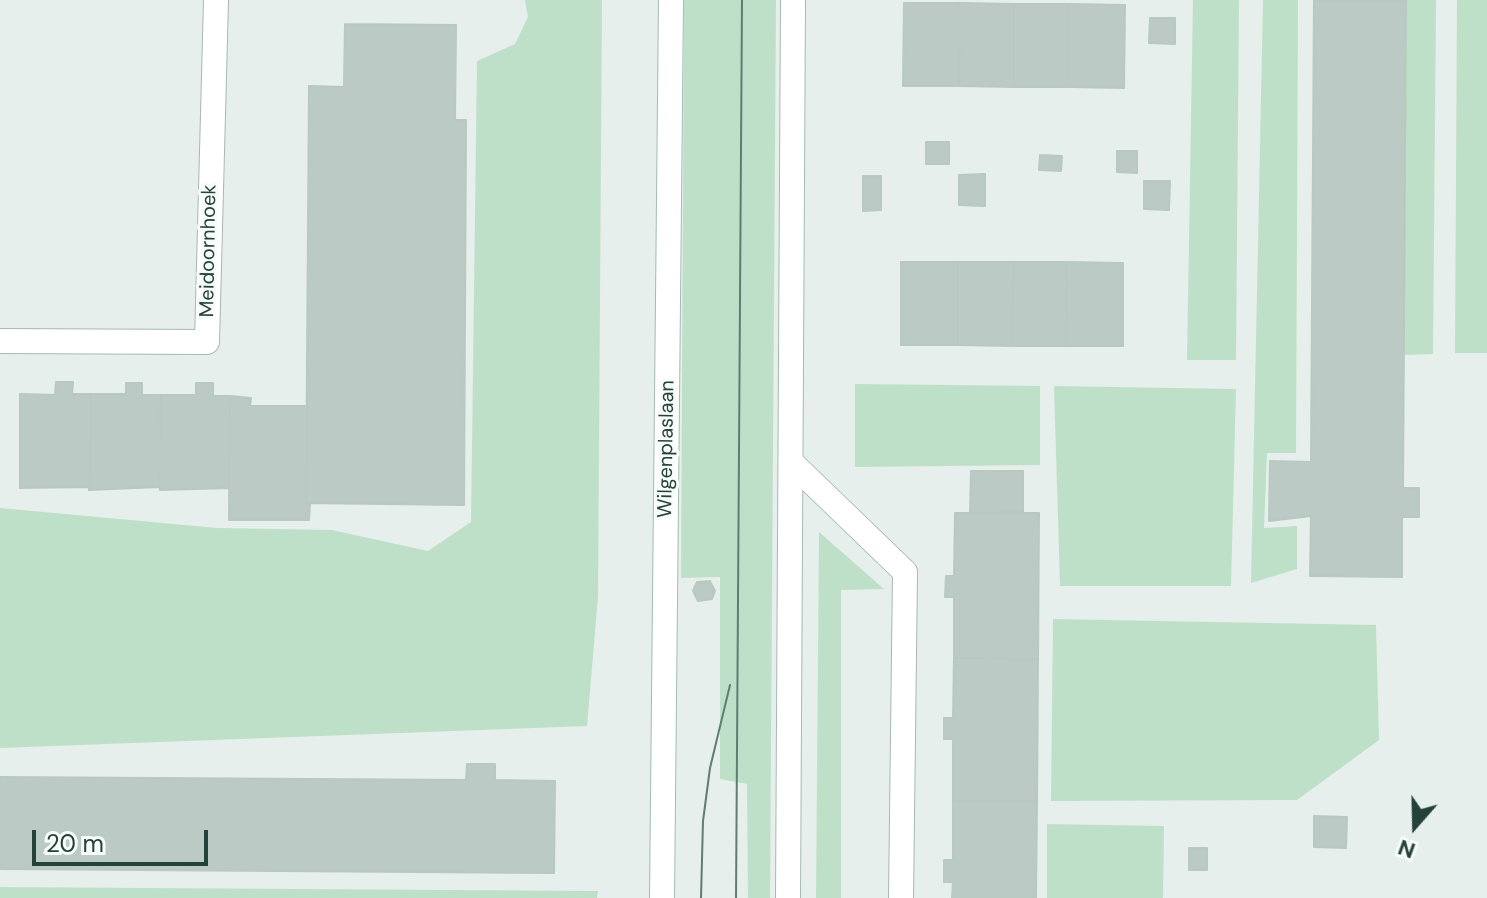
<!DOCTYPE html>
<style>
body{margin:0}
#map{position:relative;width:1487px;height:898px;overflow:hidden;background:#e6efeb;font-family:"DM Sans",sans-serif}
canvas{display:block}
.north{position:absolute;left:1375px;top:786px;width:80px;height:80px;-webkit-text-stroke:6px #f7fbf9;paint-order:stroke;rotate:200deg;font-size:22px;font-weight:700;line-height:32px;text-align:center;color:#24423a}
.north::after{content:'';display:block;margin:auto;width:28px;height:36px;background:#24423a;clip-path:polygon(50% 0,100% 100%,50% 72%,0 100%)}
.scale{position:absolute;left:32px;top:830px;width:176px;height:36px;box-sizing:border-box;border:4px solid #24423a;border-top:0;padding-left:10px;font-size:24px;line-height:28px;white-space:nowrap;color:#24423a;-webkit-text-stroke:6px #f7fbf9;paint-order:stroke}
</style>
<div id="map">
<canvas width="1487" height="898"></canvas>
<div class="north">N</div>
<div class="scale">20 m</div>
</div>
<script>
const c = document.querySelector('canvas').getContext('2d');
c.lineJoin = 'round';
function fillPath(path, color) { c.fillStyle = color; c.fill(path, 'evenodd'); }
const toPath = rows => new Path2D(rows.map(r => 'M' + r).join(''));
function stroke(path, color, width, dash) { c.strokeStyle = color; c.lineWidth = width; c.lineCap = dash ? 'butt' : 'round'; c.setLineDash(dash || []); c.stroke(path); }
function drawText(font, color, halo, rows, align = 'center') {
  c.font = font + ' "DM Sans",sans-serif'; c.lineWidth = 6; c.setLineDash([]); c.textBaseline = 'middle'; c.strokeStyle = halo; c.fillStyle = color; for (const [text, x, y, turn = 0] of rows) {
    c.save(); c.translate(x, y); c.rotate((+turn || 0) * Math.PI / 180); c.textAlign = isNaN(turn) ? turn : align; if (halo) c.strokeText(text, 0, 0); c.fillText(text, 0, 0); c.restore();
  }
}
fillPath(toPath([
 [525,0,602,0,598,597,587,726,0,748,0,508,217,528,332,530,428,551,471,522,477,61,515,44,528,17],
 [684,0,776,0,770,898,748,898,747,784,720,779,720,577,681,578],
 [1193,0,1239,0,1236,360,1187,360],
 [1263,0,1298,0,1296,453,1267,453,1264,528,1297,526,1297,569,1251,583],
 [1406,0,1436,0,1433,354,1404,355],
 [1457,0,1487,0,1487,353,1455,353],
 [855,384,1040,386,1040,465,855,467],
 [1054,386,1236,389,1231,586,1060,586],
 [819,532,884,589,841,590,841,898,816,898],
 [1053,619,1376,625,1379,740,1297,800,1051,801],
 [1047,824,1164,826,1163,898,1047,898],
 [0,887,597,891,598,891,597,898,0,898]
]), '#bfe0c8');
const building = toPath([
 [1314,0,1406,0,1403,488,1419,488,1419,517,1402,517,1402,577,1310,576,1311,516,1269,521,1270,461,1311,462,1314,0],
 [904,3,960,3,959,86,903,86,904,3],
 [960,3,1014,4,1014,87,959,86,960,3],
 [1014,4,1068,4,1068,87,1014,87,1014,4],
 [1068,4,1125,5,1124,88,1068,87,1068,4],
 [1150,18,1175,18,1175,44,1149,43,1150,18],
 [345,24,456,25,455,120,466,120,464,505,306,503,309,86,344,87,345,24],
 [926,142,949,142,949,164,926,164,926,142],
 [1117,151,1137,151,1137,173,1117,172,1117,151],
 [1040,155,1062,156,1061,171,1039,170,1040,155],
 [985,174,985,206,959,205,959,175,985,174],
 [863,176,881,176,881,210,863,211,863,176],
 [1144,181,1170,181,1169,210,1144,209,1144,181],
 [901,262,958,262,958,345,901,345,901,262],
 [958,262,1013,262,1012,346,958,345,958,262],
 [1013,262,1067,262,1066,346,1012,346,1013,262],
 [1067,262,1123,263,1123,346,1066,346,1067,262],
 [56,382,73,382,72,394,91,394,90,487,20,488,20,394,55,395,56,382],
 [126,383,142,383,142,395,161,395,159,487,89,490,91,394,126,394,126,383],
 [196,383,213,383,213,396,230,396,230,488,160,490,161,395,196,395,196,383],
 [230,396,251,398,250,406,307,406,306,503,310,504,309,520,229,520,230,396],
 [971,471,1023,471,1023,512,970,513,971,471],
 [955,513,1039,513,1038,659,954,658,954,597,945,597,946,576,954,576,955,513],
 [710,581,715,591,712,599,698,601,693,591,697,582,710,581],
 [954,658,1038,659,1037,801,953,801,953,739,944,739,944,718,953,718,954,658],
 [467,764,495,764,495,780,555,781,554,873,0,869,0,777,466,780,467,764],
 [953,801,1037,801,1036,898,952,898,953,882,944,882,944,860,953,860,953,801],
 [1314,816,1347,817,1346,848,1314,847,1314,816],
 [1189,848,1207,848,1207,870,1189,870,1189,848]
]);
fillPath(building, '#bbcac4');
stroke(building, '#b8c9c2', 2);
const street = toPath([
 [0,341,207,342,216,0],
 [791,462,905,572,901,898]
]);
const secondary = toPath([
 [662,898,671,0],
 [788,898,793,0]
]);
stroke(street, '#a8b8b2', 26);
stroke(secondary, '#a4bbb3', 26);
stroke(street, '#fff', 24);
stroke(secondary, '#fff', 24);
stroke(toPath([
 [701,898,703,821,710,768,730,685],
 [736,898,742,0]
]), '#5f7d75', 2);
drawText('20px', '#24423a', '#f7fbf9', [
 ["Meidoornhoek",209,251,-89],
 ["Wilgenplaslaan",667,449,-89]
]);
</script>
